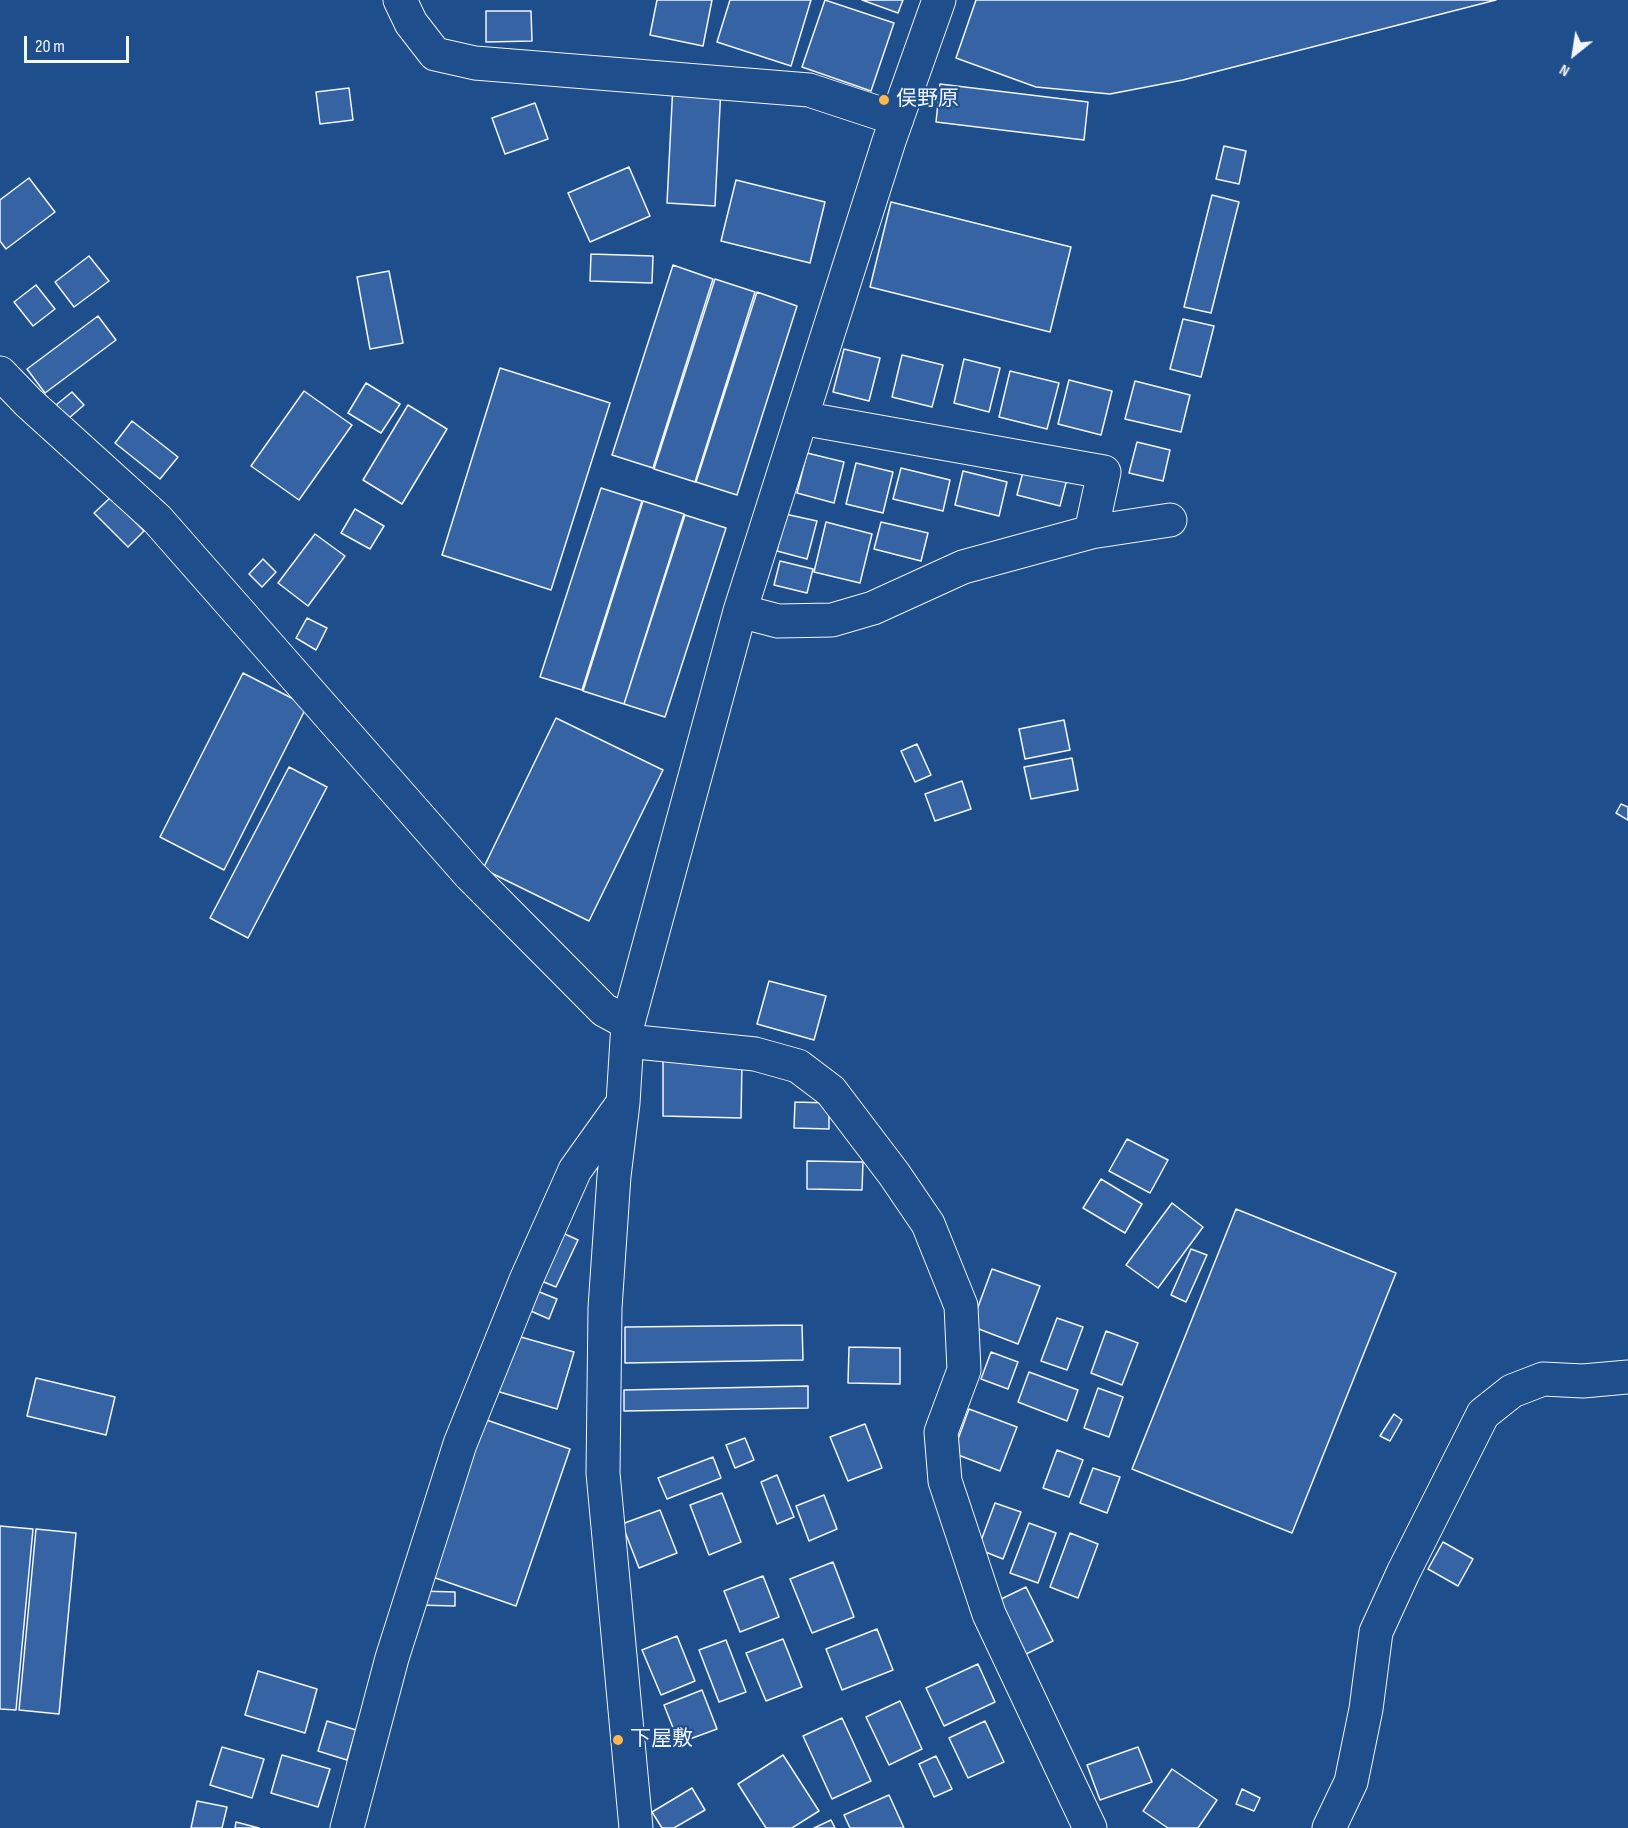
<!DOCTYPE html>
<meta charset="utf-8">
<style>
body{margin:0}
#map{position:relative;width:1628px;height:1828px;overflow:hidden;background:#1f4e8c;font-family:"Sofia Sans Condensed",sans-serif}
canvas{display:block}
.north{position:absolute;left:1544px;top:24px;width:60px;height:60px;-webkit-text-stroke:4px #1f4e8c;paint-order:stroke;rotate:210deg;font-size:16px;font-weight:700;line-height:24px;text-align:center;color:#f2f6ff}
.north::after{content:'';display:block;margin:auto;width:21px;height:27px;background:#f2f6ff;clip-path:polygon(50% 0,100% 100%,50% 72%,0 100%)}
.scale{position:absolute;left:24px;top:36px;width:105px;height:27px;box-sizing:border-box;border:3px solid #f2f6ff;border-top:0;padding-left:8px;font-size:18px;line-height:21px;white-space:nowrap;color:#f2f6ff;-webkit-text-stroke:4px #1f4e8c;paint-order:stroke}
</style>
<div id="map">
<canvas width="1628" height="1828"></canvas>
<div class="north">N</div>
<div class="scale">20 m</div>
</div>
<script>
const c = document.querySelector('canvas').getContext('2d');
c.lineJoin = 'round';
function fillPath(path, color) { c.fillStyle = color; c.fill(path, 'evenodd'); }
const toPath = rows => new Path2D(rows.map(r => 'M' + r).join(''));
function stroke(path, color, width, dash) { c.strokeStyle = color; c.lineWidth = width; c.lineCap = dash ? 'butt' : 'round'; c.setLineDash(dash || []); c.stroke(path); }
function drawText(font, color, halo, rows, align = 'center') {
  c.font = font + ' "Sofia Sans Condensed","Noto Sans JP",sans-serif'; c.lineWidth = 4.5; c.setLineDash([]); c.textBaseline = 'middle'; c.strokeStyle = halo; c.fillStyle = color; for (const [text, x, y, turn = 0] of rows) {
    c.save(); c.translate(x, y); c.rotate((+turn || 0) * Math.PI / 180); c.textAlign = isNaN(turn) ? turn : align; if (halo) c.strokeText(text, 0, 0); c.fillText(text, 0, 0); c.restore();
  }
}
const building = toPath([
 [657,0,712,0,703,46,650,35,657,0],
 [730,0,811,0,791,66,717,42,730,0],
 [825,0,894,23,871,91,802,67,825,0],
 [862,0,903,0,898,13,862,0],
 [976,0,1496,0,1183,80,1110,94,1036,87,956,58,976,0],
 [486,11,531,11,532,41,486,42,486,11],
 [673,84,721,87,715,206,667,203,673,84],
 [940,84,1088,102,1084,140,936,122,940,84],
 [349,88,353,120,320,124,316,92,349,88],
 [535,103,548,139,505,154,492,118,535,103],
 [1224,146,1246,151,1239,184,1216,179,1224,146],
 [629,167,650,216,590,242,568,193,629,167],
 [29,178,55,212,6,249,0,241,0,200,29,178],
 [736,180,825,202,810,263,721,241,736,180],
 [1212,195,1239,202,1211,313,1184,307,1212,195],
 [891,202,1071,247,1050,332,870,287,891,202],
 [591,254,653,256,652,283,590,281,591,254],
 [89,256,109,281,74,307,55,282,89,256],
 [673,265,713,279,653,468,612,455,673,265],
 [389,271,403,343,370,349,357,277,389,271],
 [715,279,755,292,695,482,654,469,715,279],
 [36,285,55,309,33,326,14,302,36,285],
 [757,292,797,306,737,495,696,482,757,292],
 [98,316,116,340,45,393,27,369,98,316],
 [1183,319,1214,326,1201,377,1170,369,1183,319],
 [844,349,880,358,869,401,833,392,844,349],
 [902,355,943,365,932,407,892,397,902,355],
 [964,359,1000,368,989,412,954,403,964,359],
 [500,368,610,403,551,590,442,555,500,368],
 [1010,371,1059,383,1047,429,999,417,1010,371],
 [1069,380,1112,391,1101,435,1058,424,1069,380],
 [1135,381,1190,395,1181,432,1125,419,1135,381],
 [366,383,400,404,381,433,348,413,366,383],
 [304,391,352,425,299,500,251,466,304,391],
 [72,392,84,405,68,419,56,405,72,392],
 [408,405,447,429,402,504,363,480,408,405],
 [132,421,178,457,160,479,115,443,132,421],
 [1137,442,1170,450,1163,481,1129,473,1137,442],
 [807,453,844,462,834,503,797,493,807,453],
 [856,463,893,472,883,513,846,504,856,463],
 [901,468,950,480,943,511,893,499,901,468],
 [1024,468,1067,479,1060,506,1017,495,1024,468],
 [963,471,1007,482,999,516,955,505,963,471],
 [601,488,642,501,582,690,540,677,601,488],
 [111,497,144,531,128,547,94,513,111,497],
 [643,501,684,514,624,704,583,691,643,501],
 [355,509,384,526,370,549,341,533,355,509],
 [785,514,817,521,807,559,777,551,785,514],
 [685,515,726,528,665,717,624,704,685,515],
 [826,522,872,534,860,583,814,572,826,522],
 [881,522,928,533,921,561,874,549,881,522],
 [315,534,345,556,308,606,278,583,315,534],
 [263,559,276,572,262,587,249,574,263,559],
 [780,561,813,569,807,593,774,585,780,561],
 [307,618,327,628,316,650,296,638,307,618],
 [243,673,307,706,224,870,160,837,243,673],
 [556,718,663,770,589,921,483,869,556,718],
 [1064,720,1070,750,1025,759,1019,729,1064,720],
 [917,744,931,775,915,782,901,751,917,744],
 [1072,758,1078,790,1031,799,1024,767,1072,758],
 [289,767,327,787,248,938,210,918,289,767],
 [962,781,971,809,935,821,925,794,962,781],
 [1621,804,1628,807,1628,820,1616,813,1621,804],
 [769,981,826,996,814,1040,757,1024,769,981],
 [663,1060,742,1062,741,1118,663,1116,663,1060],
 [795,1102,829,1103,829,1129,794,1128,795,1102],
 [1127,1139,1168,1160,1150,1193,1109,1171,1127,1139],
 [807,1161,863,1162,862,1190,807,1189,807,1161],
 [1101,1179,1142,1204,1125,1233,1083,1208,1101,1179],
 [1172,1203,1203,1227,1158,1288,1126,1265,1172,1203],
 [1236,1209,1396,1273,1292,1533,1132,1469,1236,1209],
 [556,1230,578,1240,556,1287,534,1278,556,1230],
 [1191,1249,1207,1255,1186,1302,1171,1295,1191,1249],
 [992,1269,1040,1286,1018,1344,971,1326,992,1269],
 [532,1289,557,1299,549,1319,524,1308,532,1289],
 [1057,1318,1083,1327,1067,1370,1041,1361,1057,1318],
 [802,1325,803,1360,625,1363,625,1327,802,1325],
 [1106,1331,1138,1343,1122,1385,1091,1373,1106,1331],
 [510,1334,574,1352,557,1409,493,1390,510,1334],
 [849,1347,900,1348,900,1384,848,1383,849,1347],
 [991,1352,1018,1362,1008,1389,981,1379,991,1352],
 [1029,1372,1078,1390,1067,1421,1018,1402,1029,1372],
 [36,1378,115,1397,106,1435,27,1416,36,1378],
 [808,1386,808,1408,624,1411,624,1390,808,1386],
 [1098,1388,1123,1397,1109,1437,1084,1428,1098,1388],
 [969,1409,1017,1427,1000,1471,953,1453,969,1409],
 [1394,1414,1402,1420,1390,1441,1380,1436,1394,1414],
 [478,1417,570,1449,516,1606,424,1574,478,1417],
 [865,1424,882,1468,848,1481,830,1437,865,1424],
 [745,1438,754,1460,735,1468,726,1445,745,1438],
 [1057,1450,1083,1460,1069,1497,1043,1488,1057,1450],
 [713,1457,721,1478,667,1499,658,1478,713,1457],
 [1093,1468,1120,1477,1107,1513,1080,1503,1093,1468],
 [777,1475,794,1517,777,1524,761,1482,777,1475],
 [722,1493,741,1542,709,1555,690,1505,722,1493],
 [824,1495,837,1529,809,1541,796,1506,824,1495],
 [995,1503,1021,1512,1003,1559,978,1549,995,1503],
 [660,1510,677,1553,639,1568,622,1524,660,1510],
 [1029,1523,1056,1533,1038,1583,1010,1573,1029,1523],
 [0,1526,33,1529,16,1710,0,1709,0,1526],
 [36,1529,76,1533,59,1714,19,1710,36,1529],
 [1070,1533,1098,1544,1078,1598,1050,1587,1070,1533],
 [1443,1542,1473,1559,1458,1586,1428,1569,1443,1542],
 [833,1562,854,1617,812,1633,790,1579,833,1562],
 [763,1576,779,1617,740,1632,724,1591,763,1576],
 [1026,1587,1053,1641,1024,1655,997,1601,1026,1587],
 [419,1591,455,1592,455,1606,418,1605,419,1591],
 [877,1629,893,1670,842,1690,826,1649,877,1629],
 [677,1636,695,1681,661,1695,642,1650,677,1636],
 [783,1639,802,1687,766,1701,746,1653,783,1639],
 [726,1640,746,1692,719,1702,699,1650,726,1640],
 [978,1664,995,1702,944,1726,926,1688,978,1664],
 [258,1671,317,1689,305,1733,245,1715,258,1671],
 [702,1690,717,1729,679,1743,664,1705,702,1690],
 [900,1701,922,1749,889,1765,866,1717,900,1701],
 [842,1718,871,1781,832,1799,803,1736,842,1718],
 [327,1721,356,1730,347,1760,318,1751,327,1721],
 [985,1721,1004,1762,968,1778,949,1738,985,1721],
 [222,1747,264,1759,252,1798,210,1785,222,1747],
 [1138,1747,1152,1782,1100,1800,1087,1765,1138,1747],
 [282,1755,330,1769,318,1807,271,1793,282,1755],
 [783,1755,819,1811,792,1828,766,1828,738,1784,783,1755],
 [936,1756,952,1789,934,1797,919,1764,936,1756],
 [1172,1769,1217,1800,1198,1828,1168,1828,1143,1811,1172,1769],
 [692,1788,705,1810,674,1828,662,1828,652,1812,692,1788],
 [1242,1789,1260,1798,1254,1811,1236,1804,1242,1789],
 [889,1795,904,1828,850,1828,844,1815,889,1795],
 [197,1801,227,1807,222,1828,191,1828,197,1801],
 [831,1820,835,1828,814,1828,831,1820],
 [236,1822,259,1828,235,1828,236,1822]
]);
fillPath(building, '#3563a3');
stroke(building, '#f2f6ff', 1.5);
const minor = toPath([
 [400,0,411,23,435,54,475,63,809,90,897,119],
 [0,373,29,403,157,519,470,875,604,1010,628,1023],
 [801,418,1104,472,1091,532],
 [740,611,778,621,832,620,873,608,963,567,1091,532,1170,520],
 [627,1041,755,1054,798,1066,831,1091,894,1174,928,1224,961,1306,964,1370,941,1432,945,1481,989,1614,1090,1828],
 [347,1828,392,1658,460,1444,526,1280,575,1170,620,1107],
 [636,1828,603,1473,605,1308,614,1176,623,1103,628,1023,740,611,889,141,939,0],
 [1329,1828,1351,1782,1366,1709,1376,1632,1403,1573,1483,1414,1512,1391,1543,1379,1583,1381,1628,1377]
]);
stroke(minor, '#f2f6ff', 35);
stroke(minor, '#1f4e8c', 33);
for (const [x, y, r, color] of [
 [884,100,6,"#ffb74d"],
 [618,1740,6,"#ffb74d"]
]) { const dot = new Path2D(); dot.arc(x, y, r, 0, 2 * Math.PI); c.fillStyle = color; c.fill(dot); stroke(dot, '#1f4e8c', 2); }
drawText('21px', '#f2f6ff', '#1f4e8c', [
 ["俣野原",896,100],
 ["下屋敷",630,1740]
], 'left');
</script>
